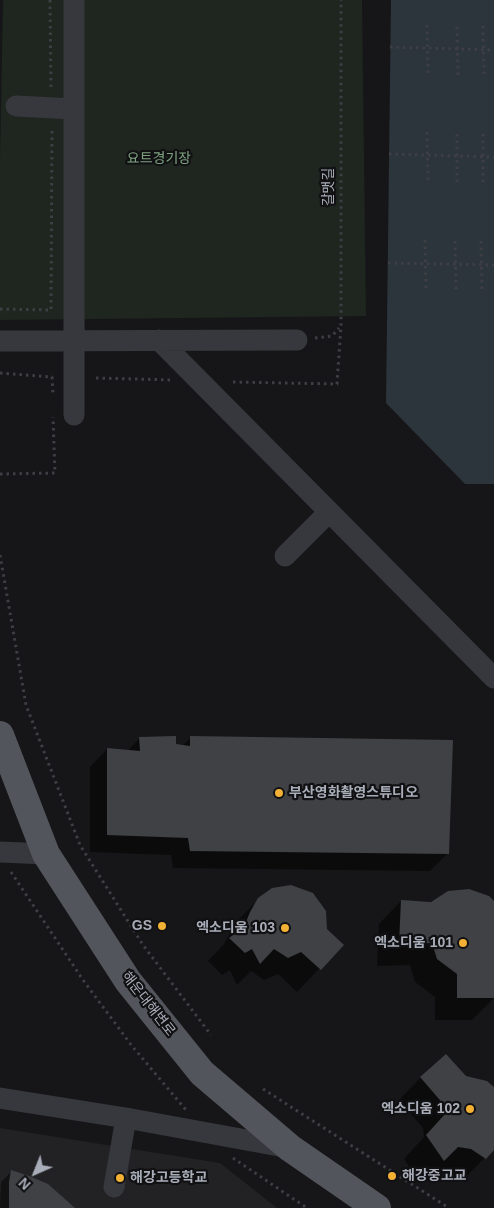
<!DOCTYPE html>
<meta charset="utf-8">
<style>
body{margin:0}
#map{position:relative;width:494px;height:1208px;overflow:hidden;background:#161618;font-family:Helvetica,sans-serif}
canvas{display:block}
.north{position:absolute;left:10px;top:1148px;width:50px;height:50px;-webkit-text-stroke:4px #111113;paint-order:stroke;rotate:224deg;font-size:14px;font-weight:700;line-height:20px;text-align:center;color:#a8adb8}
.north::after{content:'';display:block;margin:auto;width:18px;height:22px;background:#a8adb8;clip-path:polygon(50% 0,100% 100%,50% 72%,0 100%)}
</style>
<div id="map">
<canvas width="494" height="1208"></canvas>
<div class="north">N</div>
</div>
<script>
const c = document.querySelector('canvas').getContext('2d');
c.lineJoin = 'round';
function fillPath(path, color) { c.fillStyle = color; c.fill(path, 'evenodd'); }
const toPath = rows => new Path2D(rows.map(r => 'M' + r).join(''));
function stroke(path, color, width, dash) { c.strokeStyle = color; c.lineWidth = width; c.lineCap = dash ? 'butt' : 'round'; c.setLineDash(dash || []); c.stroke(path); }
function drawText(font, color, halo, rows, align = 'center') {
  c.font = font + ' Helvetica,"Noto Sans KR",sans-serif'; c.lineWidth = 4.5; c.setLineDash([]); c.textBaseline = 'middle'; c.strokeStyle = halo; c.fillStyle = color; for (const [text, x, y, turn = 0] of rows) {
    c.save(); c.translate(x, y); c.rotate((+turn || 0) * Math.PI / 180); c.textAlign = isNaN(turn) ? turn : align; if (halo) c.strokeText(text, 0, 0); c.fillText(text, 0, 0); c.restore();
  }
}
fillPath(toPath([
 [0,1128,220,1163,277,1208,0,1208]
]), '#222225');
fillPath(toPath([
 [3,0,362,0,366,316,0,320,0,161]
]), '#1e261f');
fillPath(toPath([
 [391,0,494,0,494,484,465,484,386,403]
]), '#2c353c');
fillPath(toPath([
 [191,737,448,853,430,871,173,868,171,855,90,852,90,767,107,749,127,751,140,738,182,746],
 [259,899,326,930,342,945,297,992,278,974,264,980,251,971,237,985,230,970,222,975,208,961,224,944,236,922],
 [401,901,494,903,494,998,472,1020,435,1020,435,997,415,982,410,965,377,966,379,924],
 [421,1077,465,1078,494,1089,494,1148,462,1181,448,1171,435,1169,420,1183,404,1159,424,1137,423,1128,399,1100],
 [11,1172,73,1208,0,1208,1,1182]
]), '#0007');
fillPath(toPath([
 [176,736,176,744,190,746,190,736,453,740,449,854,190,851,188,838,107,835,107,748,140,751,139,737],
 [291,885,313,893,326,911,327,929,344,945,321,970,301,952,288,958,274,949,260,964,252,949,245,953,229,938,244,927,250,912,258,898,272,888],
 [469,889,489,896,494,901,494,998,457,998,457,974,437,959,432,943,399,944,401,900,431,902,448,891],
 [446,1054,466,1076,487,1081,494,1087,494,1150,486,1159,471,1149,458,1147,444,1161,426,1135,446,1113,445,1106,420,1077],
 [11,1170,29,1176,48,1184,75,1208,9,1208,9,1182]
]), '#404145');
stroke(toPath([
 [50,0,51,89],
 [427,25,428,74],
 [483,26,484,76],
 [457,27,458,76],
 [390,47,494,50],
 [427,132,428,182],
 [457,134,457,184],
 [483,134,483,184],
 [389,154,494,157],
 [425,240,426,289],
 [455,241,456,291],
 [481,241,482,291],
 [388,263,494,265],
 [0,309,51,310,52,127],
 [315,338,332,336,339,328],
 [0,373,52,377,53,394],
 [96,378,172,380],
 [233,382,337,384,341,325,341,0],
 [0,474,55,473,53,417],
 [0,555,26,705,80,845,143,945,211,1035],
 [11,872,83,980,132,1046,186,1110],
 [263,1089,449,1208],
 [233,1158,307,1208]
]), '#3d3f44', 3, [2.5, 4]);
stroke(toPath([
 [16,106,74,109],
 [159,340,494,678],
 [0,341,297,340],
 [74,415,74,0],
 [285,556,329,512],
 [0,852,46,854],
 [0,1098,126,1118,290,1148],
 [114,1187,126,1118]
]), '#37383d', 21);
stroke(toPath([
 [0,735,46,854,128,981,202,1073,290,1148,377,1208]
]), '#53555c', 28);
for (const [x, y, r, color] of [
 [279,793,5,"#f2b134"],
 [162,926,5,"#f2b134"],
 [285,928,5,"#f2b134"],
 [463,943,5,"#f2b134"],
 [470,1109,5,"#f2b134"],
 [392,1176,5,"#f2b134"],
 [120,1178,5,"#f2b134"]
]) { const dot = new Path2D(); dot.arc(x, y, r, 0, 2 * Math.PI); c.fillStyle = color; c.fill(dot); stroke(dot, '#111113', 2); }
drawText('14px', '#7fa381', '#111113', [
 ["요트경기장",159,159]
]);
drawText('14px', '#a8adb8', '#111113', [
 ["갈맷길",329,187,-90],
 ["해운대해변로",148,1004,52]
]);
drawText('bold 14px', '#a8adb8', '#111113', [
 ["부산영화촬영스튜디오",289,793,"left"],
 ["GS",152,926],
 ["엑소디움 103",275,928],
 ["엑소디움 101",453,943],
 ["엑소디움 102",460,1109],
 ["해강중고교",402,1176,"left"],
 ["해강고등학교",130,1178,"left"]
], 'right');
</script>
